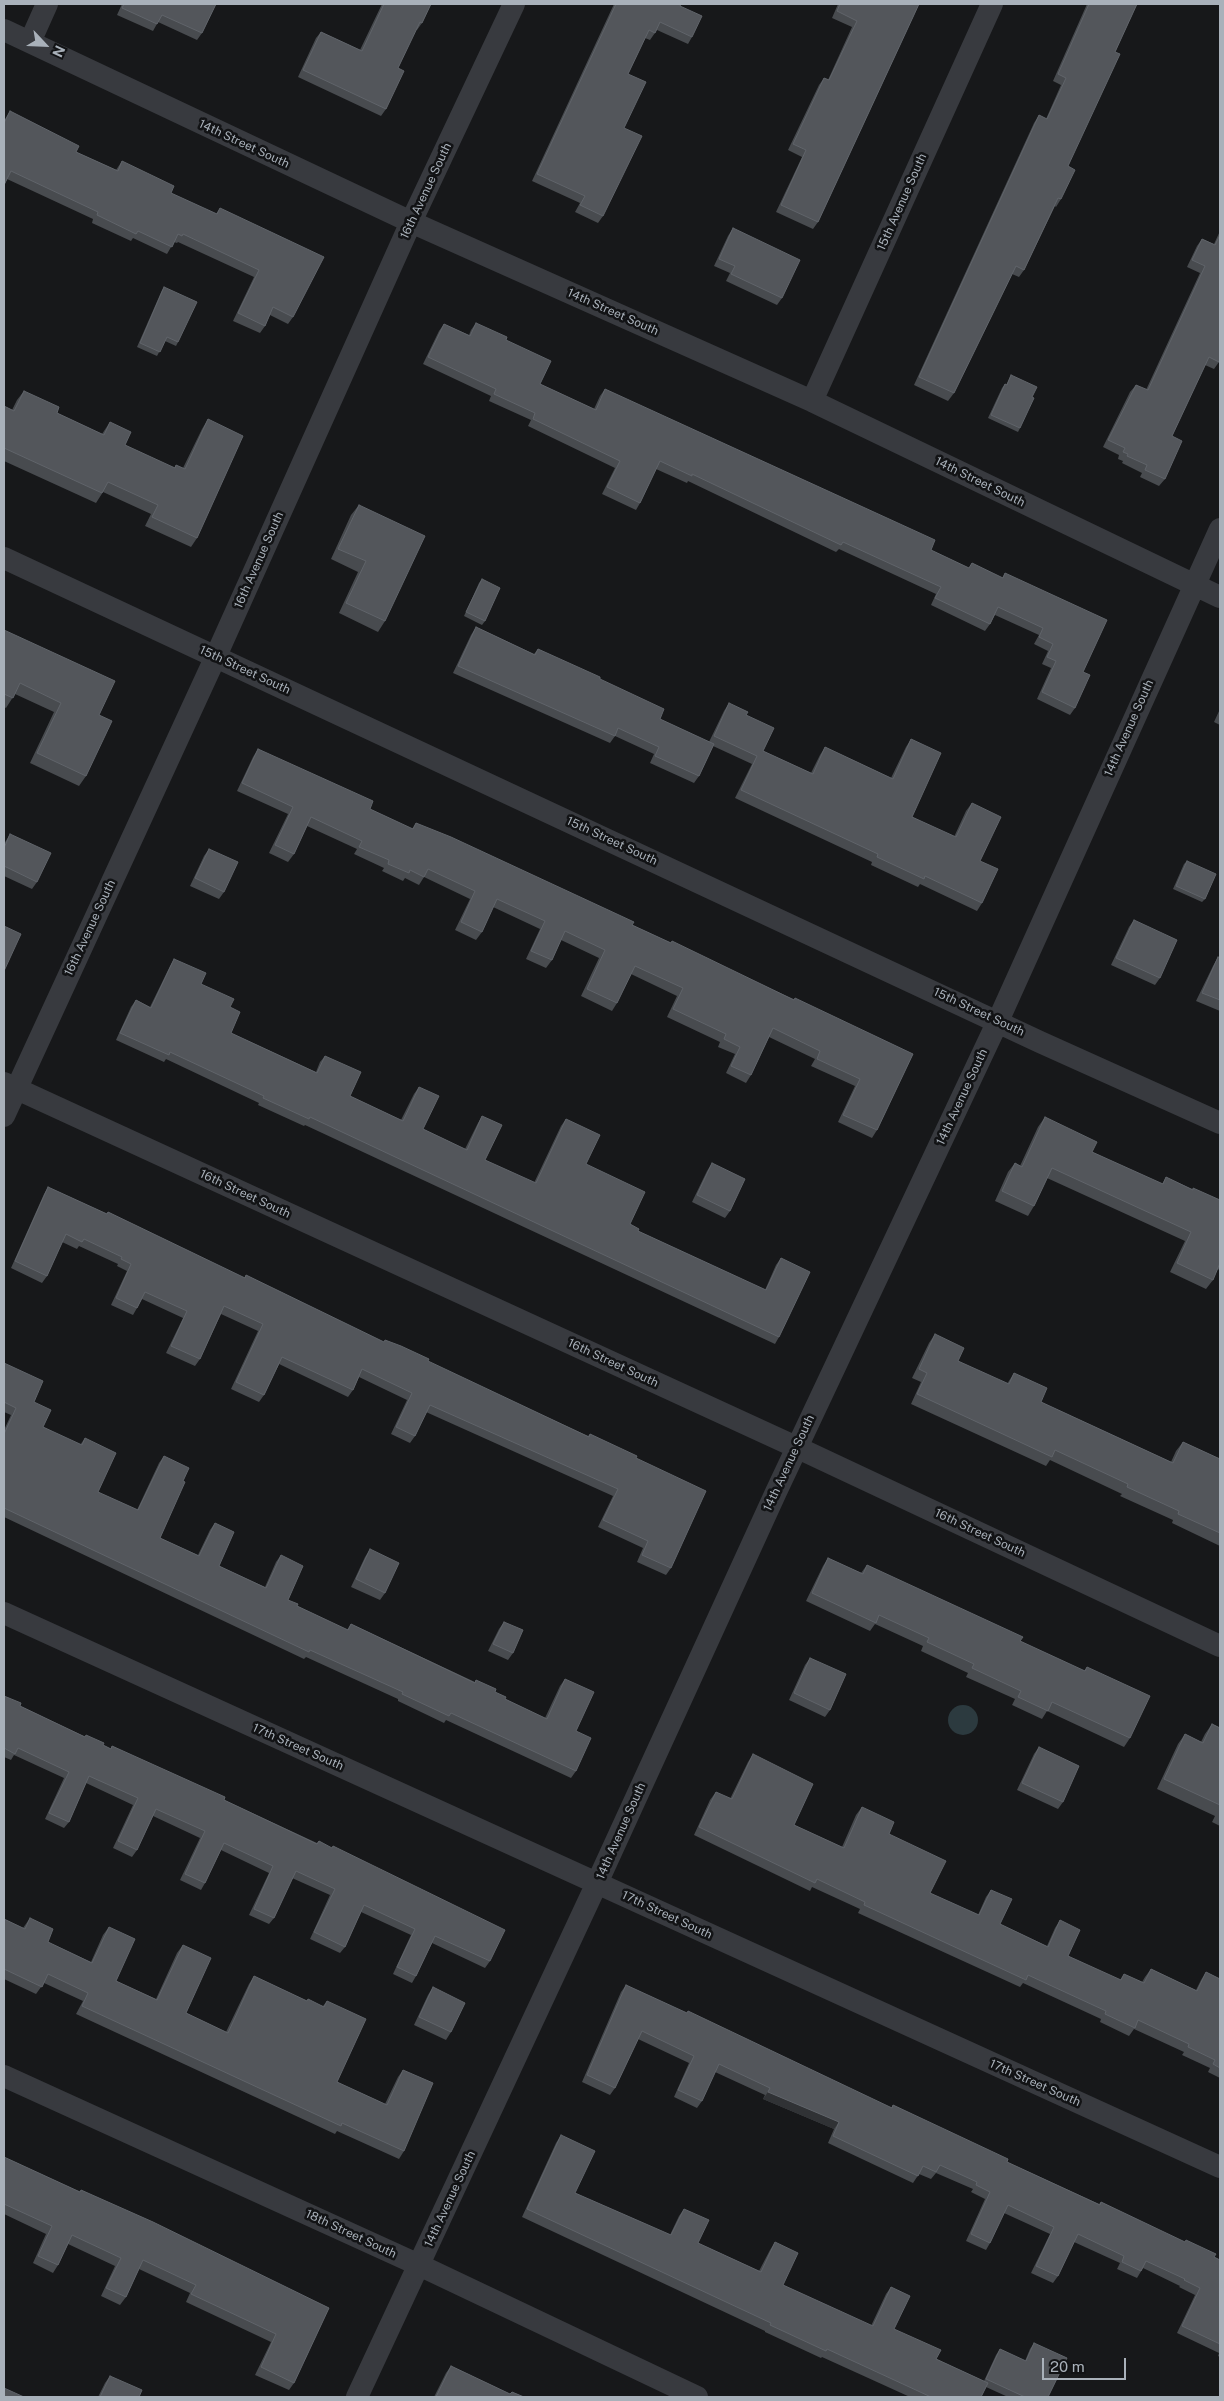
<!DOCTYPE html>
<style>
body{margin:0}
#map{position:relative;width:1224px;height:2401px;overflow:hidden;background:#17181a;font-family:"Public Sans",sans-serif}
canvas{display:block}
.frame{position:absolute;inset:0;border:5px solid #a9b1ba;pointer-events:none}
.north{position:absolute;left:20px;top:20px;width:50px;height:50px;-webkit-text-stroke:4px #121315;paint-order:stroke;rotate:115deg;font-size:14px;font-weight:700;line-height:20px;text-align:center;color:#a9b1ba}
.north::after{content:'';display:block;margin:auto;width:18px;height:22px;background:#a9b1ba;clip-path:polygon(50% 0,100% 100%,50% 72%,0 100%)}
.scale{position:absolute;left:1042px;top:2358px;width:84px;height:22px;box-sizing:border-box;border:2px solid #a9b1ba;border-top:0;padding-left:6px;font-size:15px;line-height:18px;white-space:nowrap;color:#a9b1ba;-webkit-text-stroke:4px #121315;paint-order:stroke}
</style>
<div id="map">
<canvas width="1224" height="2401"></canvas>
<div class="frame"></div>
<div class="north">N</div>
<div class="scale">20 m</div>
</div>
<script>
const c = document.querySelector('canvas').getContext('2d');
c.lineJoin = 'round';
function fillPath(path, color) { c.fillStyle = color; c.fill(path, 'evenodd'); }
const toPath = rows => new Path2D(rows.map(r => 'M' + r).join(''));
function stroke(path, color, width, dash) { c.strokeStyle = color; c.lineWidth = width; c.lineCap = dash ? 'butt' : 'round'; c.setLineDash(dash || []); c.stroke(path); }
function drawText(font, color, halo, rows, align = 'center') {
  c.font = font + ' "Public Sans",sans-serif'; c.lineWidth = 5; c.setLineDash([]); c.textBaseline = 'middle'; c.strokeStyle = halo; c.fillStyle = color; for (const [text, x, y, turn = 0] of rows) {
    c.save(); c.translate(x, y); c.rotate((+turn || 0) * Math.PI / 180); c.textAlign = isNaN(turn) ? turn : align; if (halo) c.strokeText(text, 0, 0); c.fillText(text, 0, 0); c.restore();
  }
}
fillPath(toPath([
 '948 1720a15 15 0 1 1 30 0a15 15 0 1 1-30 0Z'
]), '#2c3a3f');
stroke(toPath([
 [4,30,411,222,812,401,1220,597],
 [30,42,47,4],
 [812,401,992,4],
 [4,558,1040,1042,1220,1123],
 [4,1083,796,1447,1220,1646],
 [4,1116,216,656,411,222,514,4],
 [4,1613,1220,2167],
 [4,2076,419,2265,697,2397],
 [357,2397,597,1883,776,1492,998,1021,1220,529]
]), '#383a3f', 22);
fillPath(toPath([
 [122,4,216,4,202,33,197,40,158,22,153,31,117,15],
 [382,4,431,4,422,23,417,30,416,29,398,68,386,109,381,116,298,77,316,38,321,32,360,50],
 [614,4,681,4,680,6,692,37,688,44,657,30,650,40,645,38,628,74,624,128,603,216,598,223,575,212,580,203,532,181],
 [838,4,919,4,818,222,813,229,776,212,802,157,788,150,819,85,824,78,828,80,852,27,832,18],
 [1087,4,1137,4,1115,52,1068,166,1061,199,1056,207,1055,206,1024,270,1019,277,1012,274,954,393,948,401,914,385,1034,123,1039,115,1046,119,1061,85,1053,81],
 [10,111,76,152,116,170,122,161,171,193,216,214,220,208,293,317,288,324,270,315,265,326,260,333,233,321,254,277,178,242,177,243,174,242,167,254,133,238,131,241,92,223,93,219,7,179,4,186,4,121],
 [733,228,782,298,777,305,726,281,730,273,714,266,728,236],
 [1220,231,1220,335,1219,362,1214,369,1205,365,1172,436,1165,479,1159,486,1140,477,1142,473,1122,463,1123,461,1118,459,1119,455,1103,447,1130,392,1136,385,1146,390,1200,273,1187,267,1197,246,1202,239,1214,244],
 [164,287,178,342,176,346,165,341,157,356,137,347,162,290],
 [476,323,506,340,540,384,594,409,600,396,605,389,931,550,969,568,972,563,1002,578,1005,573,1083,672,1075,708,1070,715,1037,699,1051,668,1042,664,1048,651,1034,644,1039,635,995,615,990,624,985,631,931,605,936,594,839,549,836,552,688,481,687,483,656,469,640,503,636,510,602,494,615,468,528,426,531,420,489,401,491,396,423,364,439,331,444,324,469,335,471,330],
 [1011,375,1032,397,1020,428,1018,432,988,418,1002,388,1005,384,1006,385],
 [24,391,57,413,102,434,110,422,125,445,174,468,176,465,183,468,202,429,208,419,197,538,191,547,145,526,151,514,103,492,96,503,4,461,4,406,12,410,17,400],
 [359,505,385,621,378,632,339,613,358,572,331,559,351,515],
 [482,579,485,621,482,625,464,616,479,583],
 [476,627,534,654,538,649,600,679,660,719,709,742,724,711,729,703,746,715,763,751,811,773,820,755,825,747,891,778,906,747,911,739,912,817,954,837,966,811,972,803,980,861,982,903,977,911,920,884,918,887,871,865,872,862,735,798,752,764,713,746,699,776,694,783,650,763,654,754,615,736,610,743,453,673,471,635],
 [4,630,99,715,86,776,79,786,30,763,54,712,15,694,6,708,4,707],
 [1220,709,1220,725,1214,722],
 [258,749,370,809,412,829,416,823,632,925,913,1054,877,1130,872,1138,838,1122,855,1086,811,1066,815,1059,769,1037,751,1075,746,1083,726,1073,735,1054,718,1047,720,1042,667,1017,677,996,631,974,617,1003,612,1011,581,996,599,958,561,940,552,960,546,968,526,959,540,929,493,907,482,932,476,940,455,930,470,899,424,877,419,885,405,878,403,881,382,871,384,868,354,854,357,849,307,826,294,854,288,862,269,853,288,814,237,791,253,757],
 [10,834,37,882,32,889,4,876,4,844],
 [209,849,224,892,219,899,190,886,204,856],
 [1187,861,1205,899,1202,902,1173,889,1184,864],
 [1134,920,1160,978,1155,985,1111,965,1129,927],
 [1218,957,1220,958,1220,1011,1196,1001,1213,966],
 [174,959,201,984,230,1007,231,1033,316,1072,320,1062,325,1056,350,1096,401,1120,414,1094,419,1087,423,1129,465,1149,478,1123,482,1116,485,1160,534,1183,561,1126,566,1119,586,1164,630,1224,638,1231,765,1290,776,1265,781,1258,779,1337,775,1344,305,1125,304,1126,258,1105,259,1103,166,1059,164,1062,116,1040,131,1007,136,1000,150,1007,170,966],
 [1045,1117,1092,1152,1162,1184,1166,1177,1192,1189,1220,1200,1220,1270,1217,1269,1213,1280,1206,1289,1170,1272,1185,1241,1047,1178,1034,1206,1028,1216,995,1201,1008,1172,1015,1163,1020,1166,1038,1127],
 [712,1163,730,1211,725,1218,692,1202,707,1171],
 [48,1187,107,1214,108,1212,244,1278,246,1275,383,1342,588,1436,590,1434,636,1458,671,1568,666,1575,637,1562,643,1548,598,1527,613,1496,426,1412,415,1436,410,1443,391,1434,407,1400,359,1377,353,1390,348,1397,279,1364,264,1395,259,1402,231,1389,258,1331,221,1314,200,1359,195,1366,166,1353,183,1318,142,1299,137,1308,133,1315,111,1305,127,1271,117,1266,118,1264,79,1246,77,1249,62,1242,47,1276,42,1283,11,1268,44,1194],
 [935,1334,958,1361,1007,1384,1014,1373,1041,1402,1171,1462,1176,1451,1183,1442,1220,1459,1220,1546,1172,1523,1173,1520,1120,1496,1122,1494,1050,1460,1046,1466,911,1404,921,1382,912,1378,929,1343],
 [4,1363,34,1402,43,1427,80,1445,85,1438,98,1492,137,1510,159,1463,164,1456,183,1481,160,1538,198,1555,210,1530,215,1523,219,1566,265,1587,276,1562,281,1555,288,1600,297,1606,347,1630,351,1624,475,1682,476,1680,505,1699,545,1718,560,1686,565,1679,576,1731,576,1771,571,1778,446,1720,444,1723,398,1701,398,1699,306,1657,304,1659,4,1517,4,1430,11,1415,4,1412],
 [370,1549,385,1593,380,1600,351,1587,365,1557],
 [828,1558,861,1573,867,1565,1020,1641,1084,1671,1087,1667,1130,1738,1124,1747,1047,1711,1042,1719,1012,1705,1015,1699,966,1677,968,1673,921,1651,923,1646,875,1624,870,1631,806,1601,823,1566],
 [504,1622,513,1653,508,1660,488,1651,499,1629],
 [810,1658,830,1710,825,1717,789,1700,805,1665],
 [4,1696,20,1706,111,1749,112,1746,224,1800,317,1843,319,1841,490,1961,485,1968,432,1943,416,1976,412,1983,393,1974,411,1935,361,1912,345,1947,340,1953,310,1939,330,1895,292,1878,274,1918,269,1924,249,1915,269,1873,221,1850,205,1883,201,1890,180,1880,200,1838,153,1816,137,1850,132,1857,113,1848,133,1805,86,1783,69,1822,64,1828,45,1819,64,1778,14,1755,11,1760,4,1757],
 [1212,1724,1220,1728,1220,1826,1212,1822,1215,1816,1157,1789,1178,1744,1185,1734,1201,1742,1205,1734],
 [1039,1747,1063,1802,1058,1809,1017,1790,1034,1754],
 [753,1754,794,1825,842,1847,856,1815,862,1807,889,1834,930,1893,978,1915,986,1897,991,1890,1000,1924,1047,1946,1055,1928,1060,1920,1068,1956,1120,1980,1124,1974,1142,1982,1145,1977,1151,1969,1196,1990,1201,1980,1206,1972,1220,1979,1220,2078,1208,2072,1210,2068,1182,2055,1184,2052,1134,2029,1129,2036,1100,2022,1101,2019,1023,1983,1020,1987,858,1913,860,1909,812,1887,810,1891,694,1835,710,1800,716,1792,730,1799,748,1762],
 [30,1918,48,1942,91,1962,103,1935,109,1927,116,1981,156,1999,177,1953,183,1945,186,2013,226,2032,249,1984,254,1976,307,2001,323,2006,327,2001,337,2082,385,2104,398,2077,403,2070,404,2151,399,2159,337,2131,335,2134,76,2014,83,2001,44,1983,36,1994,4,1979,4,1919,23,1928],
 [626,1985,891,2108,893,2105,1007,2162,1099,2204,1101,2202,1220,2260,1220,2357,1218,2356,1219,2353,1177,2333,1195,2295,1179,2287,1180,2286,1143,2268,1137,2278,1117,2269,1120,2263,1074,2242,1058,2276,1053,2283,1031,2273,1050,2234,1004,2213,990,2243,986,2250,966,2241,985,2199,971,2192,973,2189,936,2173,931,2179,919,2174,913,2183,828,2143,834,2129,763,2099,765,2095,715,2072,702,2101,697,2108,674,2097,689,2063,638,2039,615,2088,610,2095,582,2082,621,1992],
 [433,1987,451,2032,446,2040,414,2025,428,1995],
 [561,2135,575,2193,670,2235,679,2216,684,2209,698,2243,759,2271,770,2250,775,2242,783,2285,871,2326,886,2294,891,2287,894,2329,936,2359,984,2381,996,2355,1000,2349,1025,2361,1030,2349,1034,2343,1048,2397,1008,2397,986,2387,981,2397,910,2397,822,2357,821,2358,765,2332,765,2331,522,2217,556,2143],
 [4,2157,80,2192,81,2190,329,2308,294,2383,289,2390,255,2375,271,2342,186,2302,190,2293,139,2269,126,2297,120,2305,101,2296,115,2266,68,2244,58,2265,53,2273,33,2263,46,2234,4,2214],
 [451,2366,510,2394,512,2392,524,2397,434,2397,446,2373],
 [110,2376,139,2397,98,2397,105,2383]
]), '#484b4f');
fillPath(toPath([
 [768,2092,839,2122,834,2129,763,2099]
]), '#303235');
const building = toPath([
 [124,4,216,4,202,33,162,15,157,24,122,8,124,4],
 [384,4,431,4,422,23,420,22,398,68,404,71,386,109,303,70,321,32,362,51,384,4],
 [616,4,681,4,680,6,702,16,692,37,660,22,655,33,649,30,628,74,646,82,624,128,642,136,603,216,580,205,585,196,537,174,616,4],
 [840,4,919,4,818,222,781,205,806,150,793,144,824,78,829,80,857,21,837,11,840,4],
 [1089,4,1137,4,1115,52,1120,54,1068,166,1075,170,1061,199,1058,198,1024,270,1016,266,954,393,919,377,1039,115,1047,119,1066,78,1058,74,1089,4],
 [10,111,79,146,76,152,118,171,122,161,174,186,171,193,217,214,220,208,324,257,293,317,273,307,265,326,238,313,259,270,183,234,182,236,178,234,172,247,138,231,136,234,97,215,98,212,11,171,4,185,4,123,10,111],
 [733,228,800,260,782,298,731,274,735,266,719,259,733,228],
 [1220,235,1220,358,1219,362,1209,357,1172,436,1182,441,1165,479,1145,470,1147,465,1127,456,1128,454,1123,452,1125,448,1108,440,1136,385,1148,390,1205,266,1192,260,1202,239,1215,245,1220,235],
 [164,287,197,302,178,342,167,337,160,352,140,343,164,287],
 [476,323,507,337,506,340,551,361,540,384,596,410,605,389,935,540,931,550,969,568,972,563,1003,578,1005,573,1107,620,1083,672,1090,675,1075,708,1042,692,1056,661,1047,657,1053,644,1039,637,1043,628,998,607,990,624,935,598,941,587,843,542,841,545,692,474,692,476,660,461,640,503,607,487,620,461,533,419,535,413,494,394,496,389,428,357,444,324,470,336,476,323],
 [1011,375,1037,387,1032,397,1034,398,1020,428,991,415,1005,384,1007,385,1011,375],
 [24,391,59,407,57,413,104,435,110,422,131,432,125,445,175,468,176,465,185,469,208,419,243,436,197,538,152,517,158,505,108,482,102,493,4,448,4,406,14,411,24,391],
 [359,505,425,536,385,621,346,603,366,561,338,549,359,505],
 [482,579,500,588,485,621,466,612,482,579],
 [476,627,535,655,538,649,600,677,600,679,664,709,660,719,714,744,699,776,655,756,659,747,618,728,615,736,458,666,476,627],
 [4,630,115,681,99,715,112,721,86,776,37,753,61,703,20,683,13,698,4,694,4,630],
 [729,703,748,712,746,715,774,728,763,751,813,774,825,747,893,779,911,739,941,753,912,817,956,837,972,803,1001,817,980,861,998,869,982,903,925,876,924,879,877,857,878,854,741,790,757,756,714,736,729,703],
 [258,749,373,801,370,809,413,829,416,823,451,837,634,922,632,925,671,943,672,941,794,1000,795,998,913,1054,877,1130,843,1115,860,1079,817,1059,820,1051,773,1028,751,1075,731,1066,740,1047,724,1039,726,1034,673,1009,683,988,635,966,617,1003,587,989,605,950,565,931,552,960,531,951,545,921,497,899,482,932,461,922,475,891,428,869,424,877,410,870,409,873,388,864,389,860,359,847,362,841,311,817,294,854,275,845,293,807,242,783,258,749],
 [10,834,51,853,37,882,4,866,4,848,10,834],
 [209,849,238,862,224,892,195,878,209,849],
 [1187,861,1216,874,1205,899,1176,886,1187,861],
 [1134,920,1177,940,1160,978,1116,958,1134,920],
 [4,926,21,934,4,971,4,926],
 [1218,957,1220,958,1220,1000,1202,993,1218,957],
 [174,959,206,973,201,984,234,999,230,1007,240,1012,231,1033,317,1073,325,1056,361,1072,350,1096,403,1121,419,1087,439,1096,423,1129,467,1150,482,1116,502,1125,485,1160,536,1183,566,1119,600,1135,586,1164,645,1192,630,1224,639,1229,638,1231,766,1290,781,1258,810,1272,779,1337,310,1117,309,1119,263,1098,264,1096,170,1052,169,1055,120,1033,136,1000,151,1008,174,959],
 [1045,1117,1097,1142,1092,1152,1163,1184,1166,1177,1193,1190,1193,1188,1220,1200,1220,1263,1213,1280,1177,1263,1191,1232,1052,1168,1034,1206,1002,1191,1015,1163,1022,1167,1045,1117],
 [712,1163,745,1179,730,1211,697,1195,712,1163],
 [48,1187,107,1214,108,1212,245,1278,246,1275,384,1342,385,1340,401,1346,429,1359,428,1361,589,1437,590,1434,637,1456,636,1458,706,1491,671,1568,642,1555,648,1541,603,1520,618,1489,430,1405,415,1436,396,1427,412,1393,362,1369,353,1390,282,1357,264,1395,236,1382,263,1324,224,1306,200,1359,171,1346,187,1311,145,1292,137,1308,116,1298,131,1264,121,1259,122,1257,84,1239,82,1242,66,1234,47,1276,15,1261,48,1187],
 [935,1334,964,1348,958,1361,1009,1384,1014,1373,1047,1388,1041,1402,1173,1463,1183,1442,1220,1459,1220,1533,1178,1514,1179,1511,1127,1487,1128,1484,1055,1450,1052,1457,917,1394,927,1373,919,1369,935,1334],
 [4,1363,43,1381,34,1402,51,1410,43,1427,82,1445,85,1438,116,1453,98,1492,138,1510,164,1456,189,1468,183,1481,185,1482,160,1538,199,1556,215,1523,234,1532,219,1566,266,1588,281,1555,303,1566,288,1600,298,1604,297,1606,348,1630,351,1624,475,1683,476,1680,496,1689,495,1692,506,1697,505,1699,547,1719,565,1679,594,1692,576,1731,591,1738,576,1771,451,1713,449,1716,402,1694,403,1692,310,1650,309,1652,4,1508,4,1434,16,1408,4,1402,4,1363],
 [370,1549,399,1563,385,1593,356,1579,370,1549],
 [828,1558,863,1574,867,1565,1023,1637,1020,1641,1085,1671,1087,1667,1150,1696,1130,1738,1052,1702,1048,1711,1018,1697,1021,1691,972,1668,974,1664,927,1642,929,1638,879,1615,876,1623,812,1593,828,1558],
 [504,1622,523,1630,513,1653,493,1644,504,1622],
 [810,1658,846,1674,830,1710,794,1693,810,1658],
 [4,1696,21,1703,20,1706,85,1737,86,1735,104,1743,103,1745,111,1749,112,1746,225,1797,224,1800,317,1844,319,1841,332,1848,333,1846,505,1930,490,1961,435,1936,416,1976,397,1967,415,1929,364,1905,345,1947,314,1932,335,1889,296,1871,274,1918,254,1909,273,1866,224,1843,205,1883,185,1874,205,1831,156,1809,137,1850,118,1841,138,1798,89,1776,69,1822,49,1813,69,1772,18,1748,15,1754,4,1748,4,1696],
 [1212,1724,1220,1728,1220,1805,1164,1779,1185,1734,1203,1743,1212,1724],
 [1039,1747,1079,1766,1063,1802,1022,1783,1039,1747],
 [753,1754,813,1784,794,1825,844,1848,862,1807,894,1822,889,1834,946,1861,930,1893,979,1915,991,1890,1012,1899,1000,1924,1048,1947,1060,1920,1080,1930,1068,1956,1121,1980,1124,1974,1144,1983,1151,1969,1197,1991,1206,1972,1220,1979,1220,2068,1213,2064,1215,2060,1188,2047,1189,2044,1138,2020,1135,2028,1105,2014,1106,2011,1028,1975,1026,1980,864,1905,865,1902,817,1879,815,1883,699,1827,716,1792,732,1799,753,1754],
 [30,1918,53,1929,48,1942,92,1963,109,1927,135,1939,116,1981,157,2000,183,1945,211,1958,186,2013,228,2033,254,1976,307,2001,308,1999,324,2007,327,2001,366,2019,337,2082,387,2105,403,2070,433,2083,404,2151,342,2123,341,2126,82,2006,88,1993,48,1974,42,1987,4,1969,4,1919,25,1929,30,1918],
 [626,1985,687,2013,688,2011,892,2108,893,2105,1008,2159,1007,2162,1100,2205,1101,2202,1185,2242,1186,2240,1216,2254,1214,2257,1220,2260,1220,2344,1182,2326,1200,2288,1184,2280,1185,2279,1146,2261,1141,2271,1122,2262,1124,2256,1078,2234,1058,2276,1036,2266,1054,2227,1008,2205,990,2243,971,2234,990,2192,976,2185,977,2182,940,2165,936,2172,923,2166,918,2176,833,2136,839,2122,768,2092,770,2088,719,2064,702,2101,678,2090,694,2056,642,2031,615,2088,587,2075,626,1985],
 [433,1987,465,2003,451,2032,419,2017,433,1987],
 [561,2135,595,2151,575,2193,671,2235,684,2209,709,2220,698,2243,761,2272,775,2242,798,2253,783,2285,873,2326,891,2287,910,2296,894,2329,941,2350,936,2359,988,2383,981,2397,931,2397,827,2349,826,2351,770,2325,771,2323,527,2209,561,2135],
 [4,2157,80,2192,81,2190,153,2222,329,2308,294,2383,261,2367,276,2334,191,2294,196,2285,143,2260,126,2297,106,2288,121,2258,72,2235,58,2265,38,2256,52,2226,4,2204,4,2157],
 [1034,2343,1067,2358,1048,2397,1025,2397,986,2379,1000,2349,1026,2361,1034,2343],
 [451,2366,510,2394,512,2392,524,2397,436,2397,451,2366],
 [110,2376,142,2390,139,2397,100,2397,110,2376],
 [4,2388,24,2397,4,2397,4,2388]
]);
fillPath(building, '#53565b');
stroke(building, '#60646a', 1);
drawText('12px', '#a9b1ba', '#121315', [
 ["14th Street South",244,144,25],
 ["16th Avenue South",426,191,-65],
 ["15th Avenue South",902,202,-66],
 ["14th Street South",613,312,24],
 ["14th Street South",980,482,26],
 ["16th Avenue South",259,560,-66],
 ["15th Street South",245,670,25],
 ["14th Avenue South",1129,728,-66],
 ["15th Street South",612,841,25],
 ["16th Avenue South",90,928,-65],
 ["15th Street South",979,1012,25],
 ["14th Avenue South",962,1097,-65],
 ["16th Street South",245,1194,25],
 ["16th Street South",613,1363,25],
 ["14th Avenue South",789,1463,-65],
 ["16th Street South",980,1533,25],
 ["17th Street South",298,1747,24],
 ["14th Avenue South",621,1831,-66],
 ["17th Street South",667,1915,25],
 ["17th Street South",1035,2083,24],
 ["14th Avenue South",450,2199,-65],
 ["18th Street South",351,2234,25]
]);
</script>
